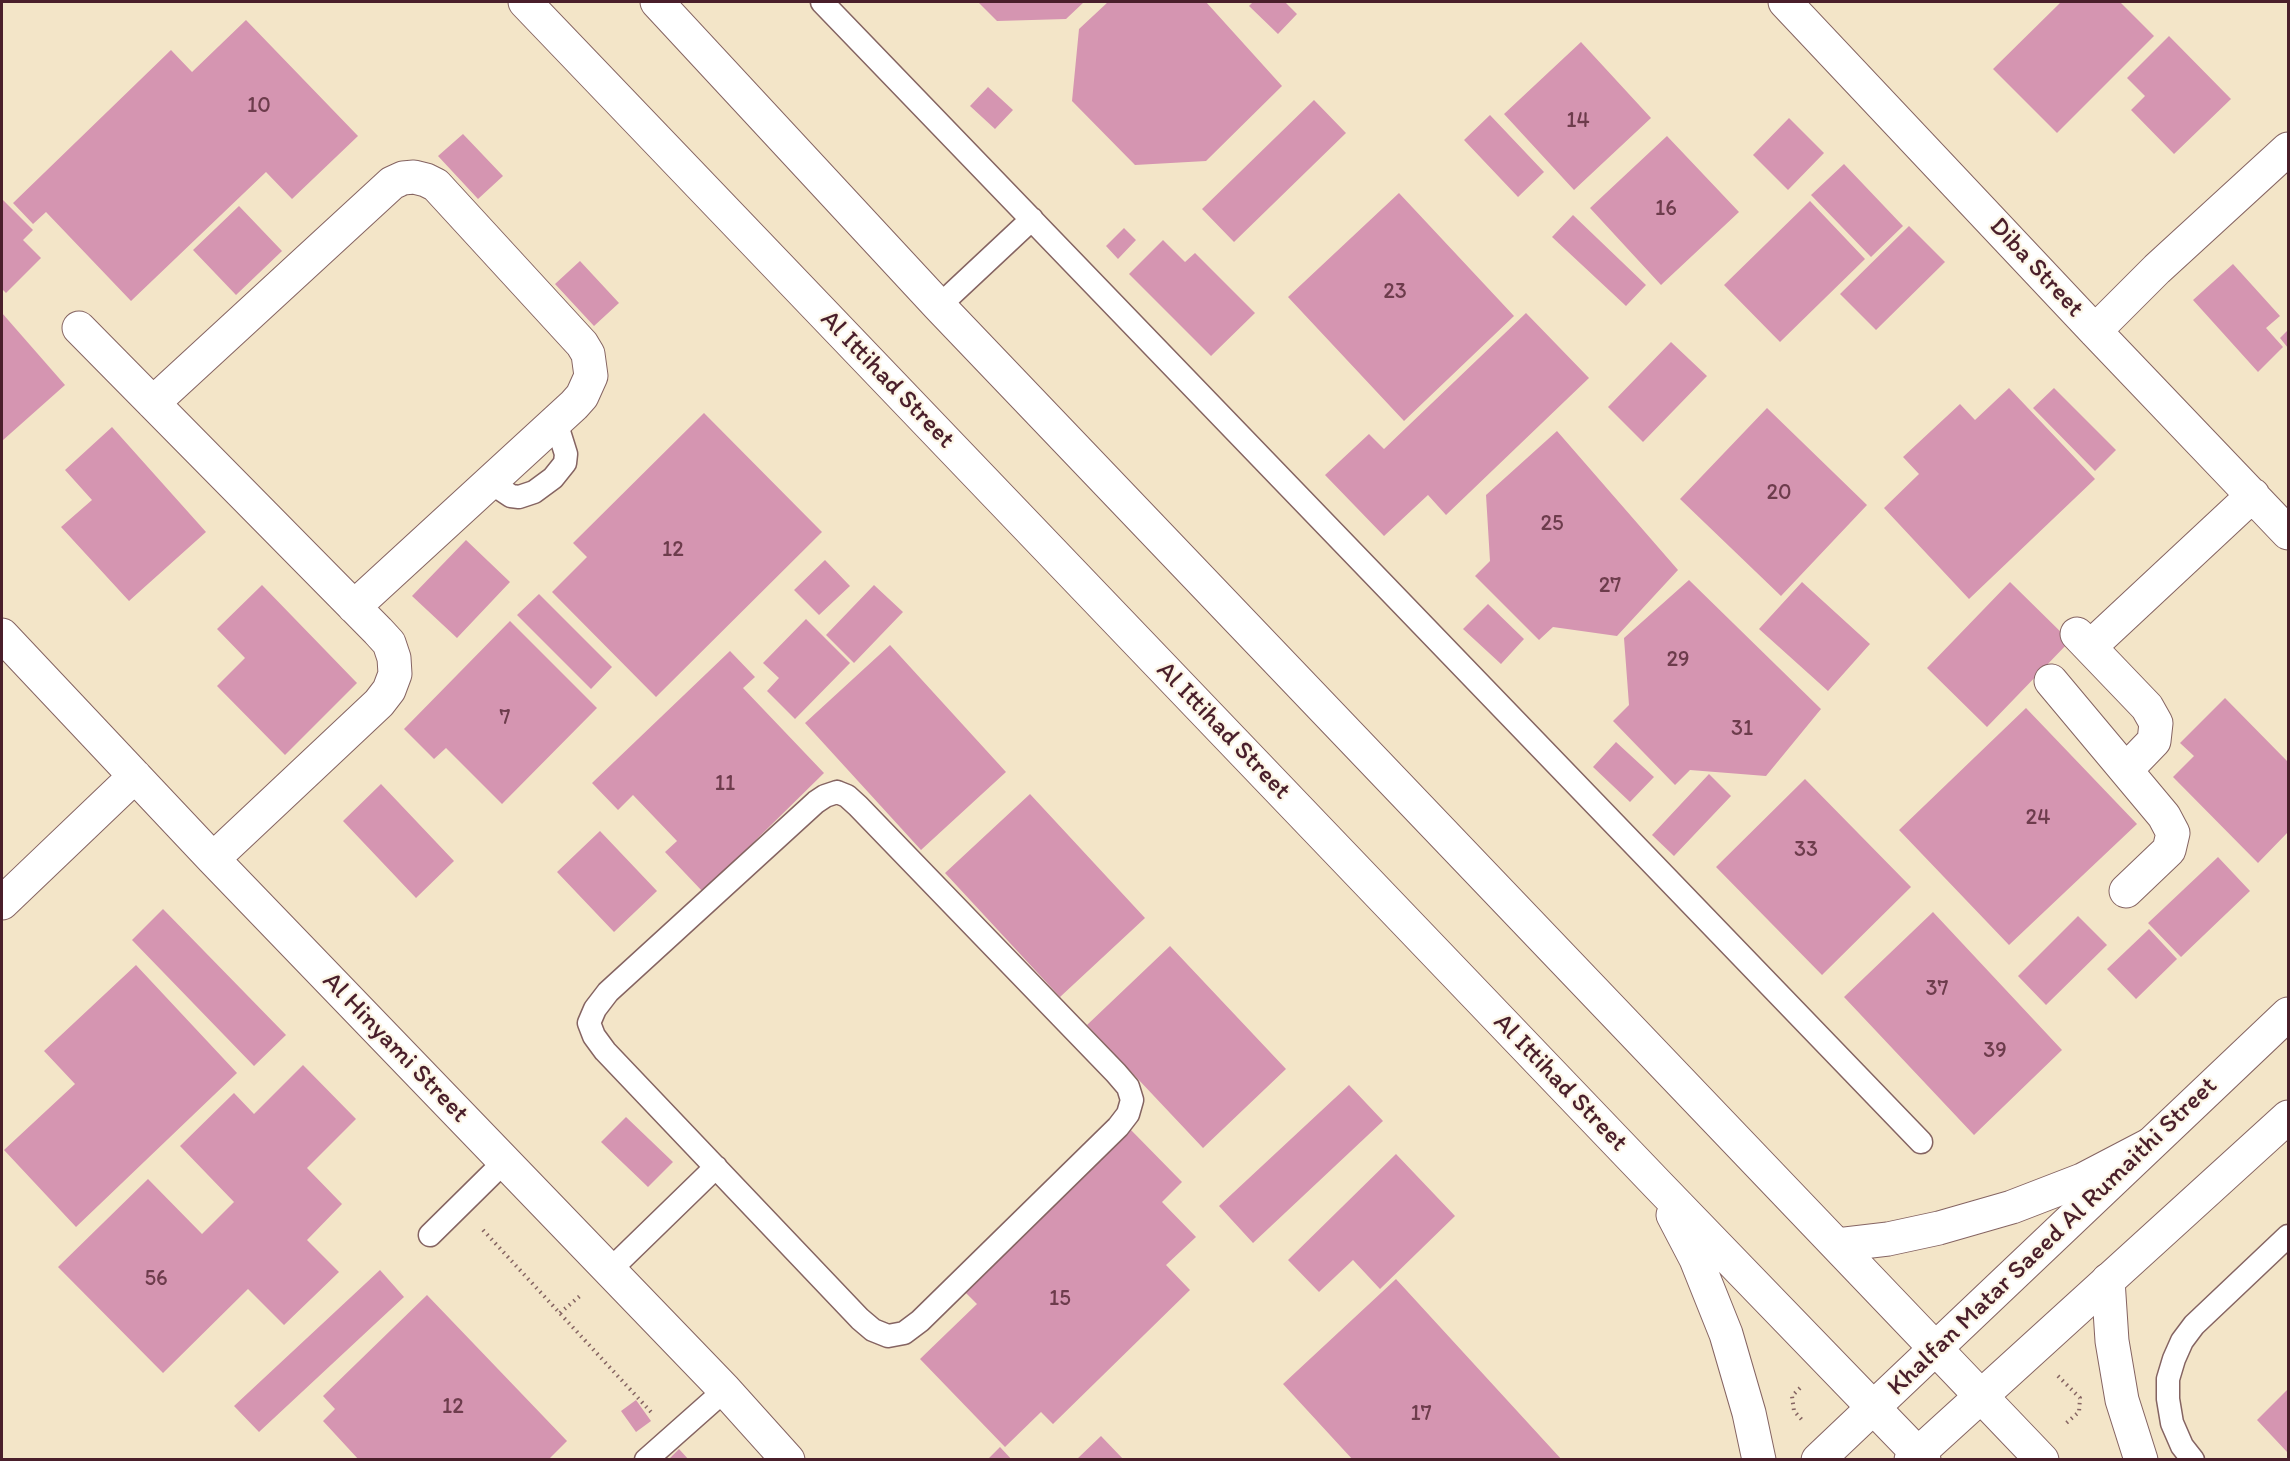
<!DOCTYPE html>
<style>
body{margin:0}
#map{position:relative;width:2290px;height:1461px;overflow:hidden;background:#f3e5c8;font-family:Itim,sans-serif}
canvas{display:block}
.frame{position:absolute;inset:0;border:3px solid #4a1f2b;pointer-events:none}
</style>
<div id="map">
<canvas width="2290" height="1461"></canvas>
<div class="frame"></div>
</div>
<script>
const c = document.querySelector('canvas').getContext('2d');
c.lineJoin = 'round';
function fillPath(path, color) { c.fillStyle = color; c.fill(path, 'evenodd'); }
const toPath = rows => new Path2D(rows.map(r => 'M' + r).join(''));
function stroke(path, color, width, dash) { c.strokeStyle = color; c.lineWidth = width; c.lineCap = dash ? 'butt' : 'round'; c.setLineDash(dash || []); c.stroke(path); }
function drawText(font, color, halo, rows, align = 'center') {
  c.font = font + ' Itim,sans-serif'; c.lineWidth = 4.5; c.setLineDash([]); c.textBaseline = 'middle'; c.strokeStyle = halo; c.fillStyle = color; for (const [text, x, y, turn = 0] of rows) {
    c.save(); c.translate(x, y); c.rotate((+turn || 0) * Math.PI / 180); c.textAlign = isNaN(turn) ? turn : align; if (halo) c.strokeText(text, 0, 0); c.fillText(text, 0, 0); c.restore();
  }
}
fillPath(toPath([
 [978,2,1084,2,1066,19,997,21],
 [1108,2,1206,2,1282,86,1206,161,1135,165,1072,101,1079,29],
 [1253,2,1285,2,1297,14,1278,34,1249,6],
 [2061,2,2120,2,2154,36,2057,133,1993,69],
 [246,20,358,136,292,199,266,172,131,301,46,212,33,224,13,203,171,50,192,72],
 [2169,36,2231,99,2174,154,2131,110,2145,96,2127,78],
 [1581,42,1651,118,1574,190,1504,114],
 [988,87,1013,110,995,129,970,106],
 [1314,100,1346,133,1234,242,1202,209],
 [1490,115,1544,172,1518,197,1464,140],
 [1789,118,1824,153,1788,190,1753,155],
 [463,134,503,176,478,199,438,156],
 [1667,136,1739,212,1661,285,1590,208],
 [1844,164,1903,226,1871,257,1811,195],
 [1399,193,1514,316,1404,421,1288,297],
 [3,200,33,230,23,240,41,258,6,293,2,289],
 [1810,201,1865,259,1780,342,1724,285],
 [239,206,282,251,236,295,193,250],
 [1573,215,1646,285,1626,306,1552,237],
 [1909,226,1945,262,1876,330,1840,294],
 [1124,228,1136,240,1118,259,1106,246],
 [1163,240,1185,262,1195,253,1255,313,1211,356,1129,274],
 [580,261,619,303,594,326,555,284],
 [2233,264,2280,316,2266,328,2283,347,2258,372,2193,300],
 [2,313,65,385,2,441],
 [1526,313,1589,378,1446,515,1428,495,1384,536,1325,475,1369,434,1384,449],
 [2288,330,2288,348,2280,338],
 [1671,342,1707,376,1643,442,1608,407],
 [2009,388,2095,479,1969,599,1884,508,1919,474,1903,457,1960,404,1975,420],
 [2054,388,2116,450,2095,471,2033,408],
 [1767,408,1867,505,1781,596,1680,499],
 [704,413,822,532,656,697,552,592,587,557,573,543],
 [112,427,206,532,129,601,61,527,92,500,65,470],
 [1557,431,1678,570,1617,636,1553,627,1539,640,1475,576,1490,561,1486,495],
 [466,540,510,582,457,638,412,596],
 [825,560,850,586,819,615,794,590],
 [1689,580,1821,709,1766,776,1690,770,1675,785,1613,721,1629,705,1624,638],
 [1802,582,1870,644,1828,691,1759,629],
 [2010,582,2070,641,1987,727,1927,668],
 [262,585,357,683,285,755,217,686,245,658,217,629],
 [874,585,903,612,854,663,826,635],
 [539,594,612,667,591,689,517,615],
 [1488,604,1524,639,1501,664,1463,629],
 [806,619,850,663,795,719,767,691,779,678,763,663],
 [510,621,597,708,502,804,446,748,434,759,404,729],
 [890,645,1006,772,921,850,805,723],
 [730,651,755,677,743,688,824,773,703,892,665,852,677,841,633,795,618,810,592,783],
 [2225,698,2288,762,2288,832,2258,863,2173,777,2194,756,2180,743],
 [2026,708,2137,824,2009,945,1899,830],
 [1616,742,1654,777,1630,802,1593,767],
 [1709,774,1731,796,1674,856,1652,835],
 [1805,779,1911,887,1822,975,1716,867],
 [381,784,454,861,416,898,343,821],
 [1030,794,1145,918,1060,997,945,873],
 [600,831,657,891,614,932,557,872],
 [2218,857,2250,891,2181,957,2148,923],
 [163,909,286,1035,254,1066,132,940],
 [1933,912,2062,1050,1974,1135,1844,997],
 [2078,916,2107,945,2046,1005,2018,976],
 [2149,929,2177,959,2136,999,2107,969],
 [1170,946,1286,1069,1203,1148,1087,1025],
 [136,965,237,1073,76,1227,4,1150,75,1084,44,1051],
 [303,1065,356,1119,307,1168,342,1204,307,1240,339,1272,284,1325,248,1289,163,1373,58,1267,148,1179,202,1234,234,1202,180,1146,234,1093,254,1114],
 [1349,1085,1383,1121,1253,1243,1219,1206],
 [626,1117,673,1162,648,1187,601,1142],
 [1130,1129,1182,1182,1162,1202,1196,1237,1166,1265,1190,1290,1053,1424,1041,1412,1005,1447,920,1359,977,1304,964,1291],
 [1396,1154,1455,1216,1380,1289,1353,1260,1319,1292,1288,1260],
 [380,1270,404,1297,259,1432,234,1406],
 [1396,1279,1562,1460,1353,1460,1283,1384],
 [427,1295,567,1441,548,1460,359,1460,323,1421,335,1409,323,1396],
 [2288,1389,2288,1453,2257,1420],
 [636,1400,651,1421,636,1432,621,1411],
 [1101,1436,1124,1460,1076,1460],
 [1000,1447,1012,1460,987,1460],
 [679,1449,689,1460,668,1460]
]), '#d595b1');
const service = toPath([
 [822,2,1921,1142],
 [939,306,1032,219],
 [490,482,511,496,519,497,534,492,553,478,565,463,566,454,556,422],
 [837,792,847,796,858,806,1116,1073,1128,1087,1132,1100,1128,1114,1118,1127,920,1321,904,1333,888,1336,873,1330,860,1319,605,1051,594,1036,589,1023,595,1009,608,992,816,802,825,796,837,792],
 [430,1235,504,1162],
 [609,1271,716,1167],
 [646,1460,725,1390],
 [2193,1460,2182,1446,2172,1423,2168,1399,2168,1379,2174,1359,2182,1341,2194,1325,2288,1236]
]);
const minor = toPath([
 [1785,2,2095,331,2288,533],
 [79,328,378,631,389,643,394,658,395,674,389,690,379,703,213,859],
 [2095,331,2157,269,2288,149],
 [153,403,392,183,403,178,414,177,426,180,436,185,582,344,588,354,591,376,582,396,574,405,354,607],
 [2077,634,2147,707,2156,723,2154,741,2126,770],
 [2,635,213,859,725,1390,788,1460],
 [2090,647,2253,495],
 [2051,681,2164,816,2173,833,2169,850,2126,891],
 [2,903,135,776]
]);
const tertiary = toPath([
 [1818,1460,2288,1014],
 [1911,1460,2288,1117]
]);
const secondary = toPath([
 [525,2,1659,1186,1924,1460],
 [657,2,939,306,2042,1460],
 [1673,1215,1696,1259,1726,1334,1749,1413,1759,1460],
 [1837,1245,1888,1239,1939,1228,2012,1207,2082,1180,2149,1145],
 [2108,1280,2112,1341,2122,1400,2141,1460]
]);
stroke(service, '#856462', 25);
stroke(minor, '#856462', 35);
stroke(tertiary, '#856462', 35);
stroke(secondary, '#856462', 35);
stroke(toPath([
 [483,1230,651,1412],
 [560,1313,581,1295],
 [2058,1376,2080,1398,2079,1412,2064,1425],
 [1800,1388,1792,1396,1794,1411,1803,1421]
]), '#856462', 4, [1.5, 4.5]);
stroke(service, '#fff', 22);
stroke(minor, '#fff', 33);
stroke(tertiary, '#fff', 33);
stroke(secondary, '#fff', 33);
drawText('22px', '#6d3c4c', null, [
 ["10",259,106],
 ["14",1578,121],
 ["16",1666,209],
 ["23",1395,292],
 ["20",1779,493],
 ["25",1552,524],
 ["12",673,550],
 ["27",1610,586],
 ["29",1678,660],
 ["7",505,718],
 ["31",1742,729],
 ["11",725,784],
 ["24",2038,818],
 ["33",1806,850],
 ["37",1937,989],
 ["39",1995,1051],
 ["56",156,1279],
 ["15",1060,1299],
 ["12",453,1407],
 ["17",1421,1414]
]);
drawText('26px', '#4a1f2b', '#fcf5e5', [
 ["Diba Street",2036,268,47],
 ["Al Ittihad Street",887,380,46],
 ["Al Ittihad Street",1223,731,46],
 ["Al Hinyami Street",395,1048,46],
 ["Al Ittihad Street",1560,1083,46],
 ["Khalfan Matar Saeed Al Rumaithi Street",2053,1237,-44]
]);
</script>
